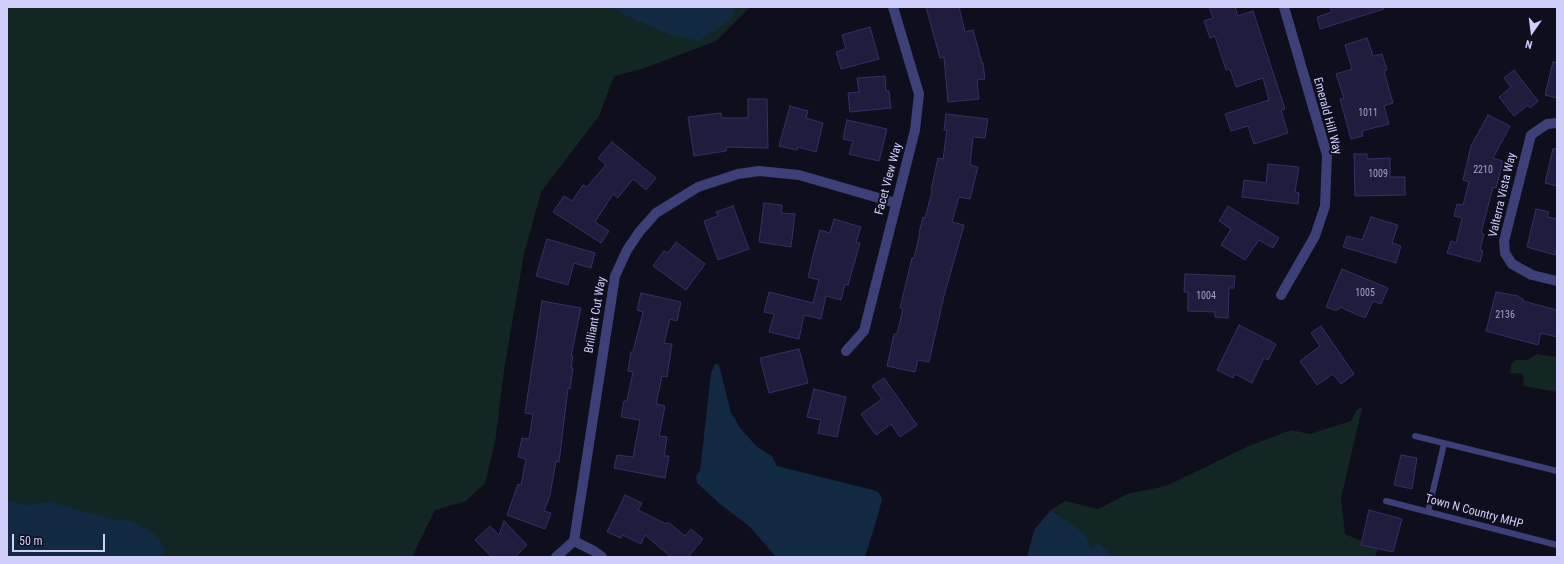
<!DOCTYPE html>
<style>
body{margin:0}
#map{position:relative;width:1564px;height:564px;overflow:hidden;background:#0f0e1d;font-family:"Roboto Condensed",sans-serif}
canvas{display:block}
.frame{position:absolute;inset:0;border:8px solid #d0cffb;pointer-events:none}
.north{position:absolute;left:1512px;top:12px;width:40px;height:40px;-webkit-text-stroke:3px #0f0e1d;paint-order:stroke;rotate:194deg;font-size:11px;font-weight:700;line-height:16px;text-align:center;color:#d0cffb}
.north::after{content:'';display:block;margin:auto;width:14px;height:18px;background:#d0cffb;clip-path:polygon(50% 0,100% 100%,50% 72%,0 100%)}
.scale{position:absolute;left:12px;top:534px;width:93px;height:18px;box-sizing:border-box;border:2px solid #d0cffb;border-top:0;padding-left:5px;font-size:12px;line-height:14px;white-space:nowrap;color:#d0cffb;-webkit-text-stroke:3px #0f0e1d;paint-order:stroke}
</style>
<div id="map">
<canvas width="1564" height="564"></canvas>
<div class="frame"></div>
<div class="north">N</div>
<div class="scale">50 m</div>
</div>
<script>
const c = document.querySelector('canvas').getContext('2d');
c.lineJoin = 'round';
function fillPath(path, color) { c.fillStyle = color; c.fill(path, 'evenodd'); }
const toPath = rows => new Path2D(rows.map(r => 'M' + r).join(''));
function stroke(path, color, width, dash) { c.strokeStyle = color; c.lineWidth = width; c.lineCap = dash ? 'butt' : 'round'; c.setLineDash(dash || []); c.stroke(path); }
function drawText(font, color, halo, rows, align = 'center') {
  c.font = font + ' "Roboto Condensed",sans-serif'; c.lineWidth = 4; c.setLineDash([]); c.textBaseline = 'middle'; c.strokeStyle = halo; c.fillStyle = color; for (const [text, x, y, turn = 0] of rows) {
    c.save(); c.translate(x, y); c.rotate((+turn || 0) * Math.PI / 180); c.textAlign = isNaN(turn) ? turn : align; if (halo) c.strokeText(text, 0, 0); c.fillText(text, 0, 0); c.restore();
  }
}
fillPath(toPath([
 [7,7,750,7,716,41,642,69,614,76,599,116,541,192,524,254,504,370,495,443,485,483,466,501,435,510,412,557,7,557],
 [1536,354,1557,357,1557,392,1523,386,1524,378,1522,374,1510,373,1511,365,1516,360,1528,360],
 [1362,408,1341,498,1345,534,1378,548,1375,557,1114,557,1099,543,1091,550,1072,525,1051,510,1065,501,1098,509,1127,494,1166,486,1249,446,1291,430,1310,434,1351,421,1357,409]
]), '#122724');
fillPath(toPath([
 [615,7,735,7,731,19,699,41,671,35,623,14],
 [715,364,719,365,731,413,741,429,757,447,772,456,777,466,877,491,881,496,882,499,878,515,865,557,776,557,749,526,720,504,697,483,696,476,700,471,711,373],
 [7,500,26,505,51,502,111,519,132,521,153,533,165,549,162,557,7,557],
 [1051,510,1085,534,1091,549,1099,543,1114,557,1027,557,1034,530]
]), '#122942');
const building = toPath([
 [926,7,959,7,965,32,973,30,982,63,983,63,985,79,977,80,979,99,948,102,944,57,940,58,926,7],
 [1209,7,1235,7,1238,16,1253,11,1285,109,1281,110,1288,133,1254,144,1248,126,1231,131,1225,114,1269,100,1263,78,1236,87,1230,69,1226,70,1215,36,1210,38,1204,21,1213,18,1209,7],
 [1330,7,1383,7,1384,9,1320,29,1317,17,1332,12,1330,7],
 [870,27,879,59,841,69,836,52,846,49,842,35,870,27],
 [1367,38,1373,56,1382,54,1387,70,1384,71,1393,103,1384,106,1389,124,1362,131,1363,136,1351,139,1340,99,1344,98,1336,74,1352,69,1345,45,1367,38],
 [1553,62,1557,62,1557,98,1545,95,1553,62],
 [1514,70,1538,101,1530,108,1528,105,1514,116,1499,97,1511,87,1504,78,1514,70],
 [885,76,886,91,889,91,891,108,850,112,848,93,859,92,857,78,885,76],
 [748,99,767,99,768,148,726,147,726,151,694,156,688,117,721,113,722,118,748,118,748,99],
 [790,106,808,111,806,118,823,123,816,152,798,147,797,150,779,146,790,106],
 [946,114,988,119,985,138,973,137,970,165,978,167,970,199,959,197,952,222,964,225,944,296,929,362,918,360,915,372,887,366,894,334,897,334,903,309,900,308,912,258,914,258,920,233,919,233,923,217,925,218,932,191,931,190,938,158,943,159,947,130,944,130,946,114],
 [1488,115,1510,126,1493,158,1503,161,1496,188,1493,187,1481,233,1484,234,1480,250,1483,251,1480,262,1447,253,1451,241,1456,243,1462,218,1454,216,1457,204,1463,205,1469,182,1463,180,1471,146,1488,115],
 [847,120,887,129,879,161,849,154,853,141,843,139,847,120],
 [612,142,656,178,646,190,633,179,618,198,613,194,595,222,609,231,601,243,553,212,564,196,572,201,583,185,587,187,606,165,598,158,612,142],
 [1553,149,1557,149,1557,186,1545,183,1553,149],
 [1354,154,1367,154,1367,159,1390,158,1390,177,1405,177,1405,195,1355,196,1354,154],
 [1268,164,1299,167,1295,192,1299,193,1298,204,1242,197,1244,180,1266,183,1268,164],
 [764,203,782,205,781,213,795,214,791,247,759,242,764,203],
 [733,206,749,249,718,260,704,221,718,216,716,212,733,206],
 [1228,206,1279,238,1273,248,1259,240,1245,260,1221,245,1231,229,1219,221,1228,206],
 [1536,209,1549,212,1547,217,1557,219,1557,244,1555,255,1527,247,1536,209],
 [1371,217,1398,225,1392,243,1401,246,1396,263,1343,247,1347,236,1362,240,1371,217],
 [834,219,861,227,856,242,860,243,848,285,845,284,841,300,826,296,821,319,804,315,799,339,769,332,774,314,764,312,769,292,813,303,819,280,808,277,815,248,820,230,830,233,834,219],
 [547,239,595,253,591,268,574,263,568,285,536,276,547,239],
 [676,242,705,264,686,290,653,266,664,251,668,253,676,242],
 [1342,269,1388,288,1381,304,1373,301,1365,318,1340,307,1338,310,1334,310,1326,307,1342,269],
 [1185,274,1235,276,1234,288,1229,288,1228,318,1215,317,1215,312,1188,311,1188,292,1184,292,1185,274],
 [1496,292,1518,296,1518,297,1523,299,1523,301,1557,310,1557,337,1541,333,1538,345,1486,331,1496,292],
 [641,293,681,302,677,321,670,319,664,343,672,344,667,377,662,376,656,404,665,406,659,436,667,437,664,456,669,456,665,478,614,468,617,455,633,457,640,420,621,417,624,401,627,401,633,372,628,371,631,352,633,352,643,312,637,310,641,293],
 [542,301,581,308,571,356,573,356,571,368,573,368,570,389,568,388,559,462,556,461,550,495,544,511,551,513,545,529,507,515,518,484,521,485,526,459,518,457,522,438,529,439,533,414,525,413,542,301],
 [1239,325,1276,344,1268,360,1264,358,1252,383,1235,374,1233,378,1217,370,1239,325],
 [1321,326,1354,374,1341,384,1333,374,1317,385,1300,361,1320,346,1311,333,1321,326],
 [799,349,808,383,769,393,760,358,799,349],
 [884,378,917,425,900,437,891,424,876,435,861,414,882,399,872,386,884,378],
 [814,389,846,397,837,437,818,433,821,420,807,417,814,389],
 [1401,455,1417,458,1412,489,1394,485,1401,455],
 [625,495,642,503,638,510,666,524,668,522,685,536,691,529,703,539,688,557,671,557,645,535,641,544,623,535,621,538,607,532,625,495],
 [1369,510,1402,519,1393,552,1361,545,1369,510],
 [504,521,527,545,515,557,492,557,475,540,490,526,499,535,504,521]
]);
fillPath(building, '#201c3d');
stroke(building, '#363066', 1);
stroke(toPath([
 [1415,436,1557,471],
 [1386,501,1557,545],
 [1428,512,1444,444]
]), '#3d4078', 6);
stroke(toPath([
 [1557,123,1547,124,1531,135,1504,241,1505,253,1512,264,1532,275,1557,281],
 [1281,295,1315,236,1325,206,1327,155,1284,7],
 [846,351,864,331,915,130,919,94,893,7],
 [574,541,594,551,602,557],
 [556,557,574,541,615,276,627,250,640,231,656,213,698,187,738,174,759,171,799,175,896,203]
]), '#3d4078', 10);
drawText('10px', '#a4a2cc', null, [
 ["1011",1368,113],
 ["2210",1483,170],
 ["1009",1378,174],
 ["1005",1365,293],
 ["1004",1206,296],
 ["2136",1505,315]
]);
drawText('12px', '#d0cffb', '#0f0e1d', [
 ["Emerald Hill Way",1327,116,75],
 ["Facet View Way",889,179,-75],
 ["Valterra Vista Way",1503,195,-77],
 ["Brilliant Cut Way",596,315,-80],
 ["Town N Country MHP",1474,512,15]
]);
</script>
